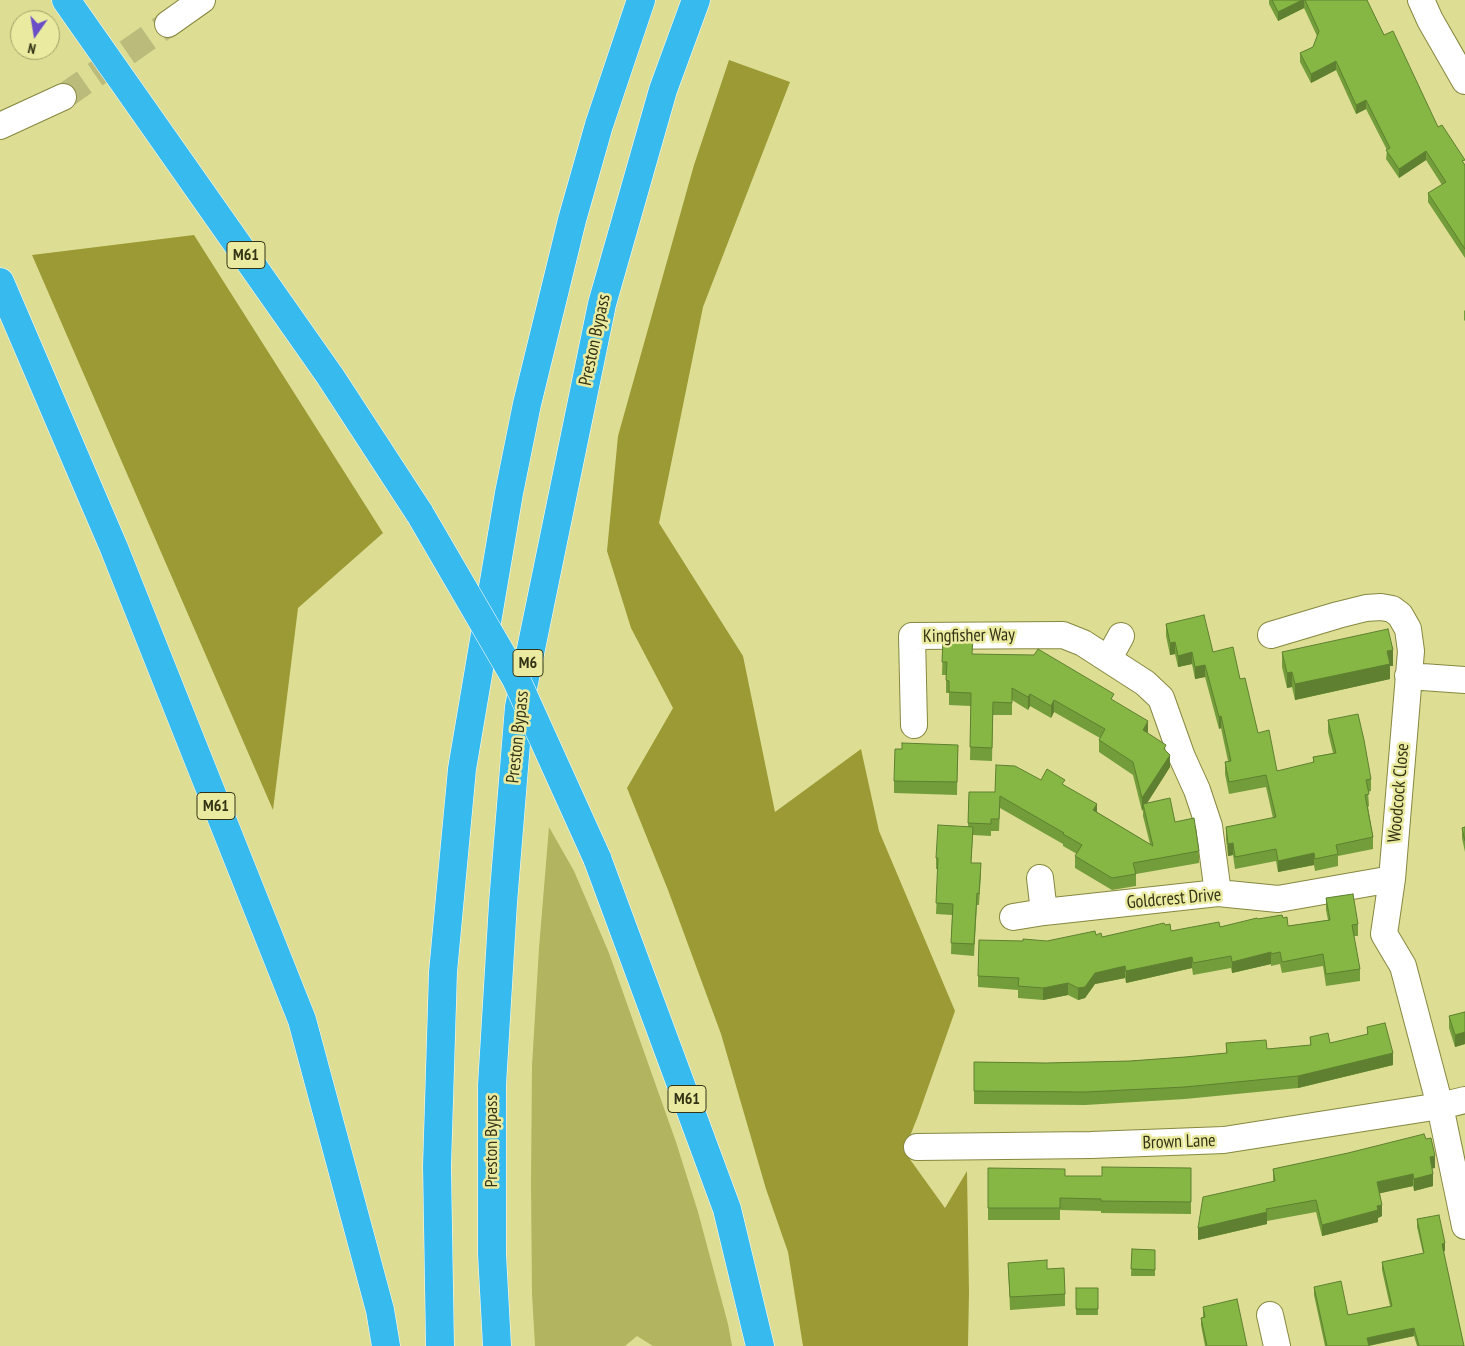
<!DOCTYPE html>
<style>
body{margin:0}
#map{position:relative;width:1465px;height:1346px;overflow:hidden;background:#ddde94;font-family:"PT Sans Narrow",sans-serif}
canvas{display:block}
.north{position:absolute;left:10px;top:10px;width:50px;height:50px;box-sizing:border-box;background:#eaeba1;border:1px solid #a1a169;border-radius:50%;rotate:193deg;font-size:14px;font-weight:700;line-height:20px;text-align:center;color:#333315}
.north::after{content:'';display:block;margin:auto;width:18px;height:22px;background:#6a4ec7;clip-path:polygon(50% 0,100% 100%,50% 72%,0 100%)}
</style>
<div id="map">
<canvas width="1465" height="1346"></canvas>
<div class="north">N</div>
</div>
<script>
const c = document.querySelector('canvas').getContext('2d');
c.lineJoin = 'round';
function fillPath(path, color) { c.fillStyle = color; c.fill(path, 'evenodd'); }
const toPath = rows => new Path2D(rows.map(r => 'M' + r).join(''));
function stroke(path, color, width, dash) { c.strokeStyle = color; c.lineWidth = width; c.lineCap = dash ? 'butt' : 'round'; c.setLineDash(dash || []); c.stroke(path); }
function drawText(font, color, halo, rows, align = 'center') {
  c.font = font + ' "PT Sans Narrow",sans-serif'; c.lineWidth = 5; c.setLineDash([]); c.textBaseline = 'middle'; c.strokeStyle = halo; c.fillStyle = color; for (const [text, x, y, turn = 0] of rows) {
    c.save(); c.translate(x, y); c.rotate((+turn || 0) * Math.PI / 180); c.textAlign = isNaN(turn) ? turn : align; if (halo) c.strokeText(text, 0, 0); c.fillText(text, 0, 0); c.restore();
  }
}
fillPath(toPath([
 [549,827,574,871,609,953,676,1142,698,1212,728,1324,732,1346,653,1346,637,1336,625,1346,535,1346,532,1294,531,1183,532,1066,539,948]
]), '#b3b45f');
fillPath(toPath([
 [729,60,790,82,703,307,659,523,743,656,775,812,861,749,879,831,955,1011,918,1116,904,1151,945,1208,967,1171,969,1292,968,1346,803,1346,788,1252,766,1189,721,1034,668,890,627,788,673,708,631,628,607,551,618,436,694,165],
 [194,235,383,533,298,608,273,810,32,255]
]), '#9b9a34');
stroke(toPath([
 [63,97,168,24]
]), '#bbbc7b', 26, [26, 13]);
const minor = toPath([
 [1421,0,1430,20,1465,81],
 [168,24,202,0],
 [0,126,63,97],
 [1271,635,1338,615,1366,608,1381,607,1392,609,1400,615,1408,629,1411,651,1392,879,1384,934,1403,966,1440,1106,1465,1226],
 [1109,658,1121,636],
 [1408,676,1465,680],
 [914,725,912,636,1063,635,1083,643,1145,683,1161,698,1182,757,1197,790,1209,826,1218,893],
 [1040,878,1044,912],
 [1013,917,1044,912,1218,893,1278,899,1392,879],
 [917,1147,1091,1145,1224,1140,1440,1106,1465,1100],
 [1270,1315,1277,1346]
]);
const highway = toPath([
 [66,0,330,376,420,514],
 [0,282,114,548,302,1020,380,1310,386,1346],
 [597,858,727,1209,760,1346],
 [440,1346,437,1166,443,972,462,769,509,493,527,404,572,220,599,125,641,0],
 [497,1346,492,1254,492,1085,503,903,519,707,602,304,663,90,696,0]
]);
stroke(minor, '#878840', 28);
stroke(highway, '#fff', 29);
stroke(minor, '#fff', 26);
stroke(highway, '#37baed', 28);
const highwayBridge = toPath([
 [420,514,516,679,597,858]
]);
stroke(highwayBridge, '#fff', 29, []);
stroke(highwayBridge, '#37baed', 28);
fillPath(toPath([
 [1269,0,1367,0,1384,35,1438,127,1465,165,1465,258,1428,202,1428,193,1442,185,1426,160,1399,178,1386,159,1387,150,1366,109,1356,114,1336,70,1311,83,1300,62,1300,53,1313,47,1317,36,1304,8,1278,21,1269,4],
 [1465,310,1465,321,1464,320,1464,311],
 [1166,624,1213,652,1240,679,1258,733,1277,771,1313,763,1313,757,1333,753,1328,732,1328,720,1371,779,1371,791,1368,792,1369,806,1368,807,1373,837,1373,849,1338,856,1338,866,1315,871,1314,865,1278,872,1276,861,1235,869,1233,855,1228,856,1226,839,1226,827,1273,818,1266,787,1229,794,1225,774,1225,762,1228,761,1221,728,1219,729,1205,677,1195,679,1192,664,1178,667,1175,654,1170,655,1166,636],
 [943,638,973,654,1114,701,1166,751,1170,767,1147,803,1175,822,1199,851,1199,863,1136,874,1136,886,1112,890,1075,868,1075,856,1077,854,1063,846,1063,844,1000,808,999,831,991,831,991,836,973,835,971,863,981,874,979,905,977,905,974,956,951,954,952,915,936,914,938,869,936,869,936,858,968,827,969,792,995,792,1041,780,1065,786,1097,812,1150,844,1143,816,1143,809,1142,811,1133,775,1099,752,1099,740,1100,738,1054,712,1051,718,1030,706,1028,710,1012,700,1012,715,993,715,992,761,970,760,971,706,949,705,949,693,946,693,946,675,942,675],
 [1282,652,1393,666,1390,666,1390,679,1295,700,1292,687,1287,688,1282,667],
 [958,745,957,795,894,793,894,781],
 [1465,827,1465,852,1462,838,1462,828],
 [1326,898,1358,924,1358,936,1354,936,1360,969,1360,981,1326,986,1323,966,1282,973,1280,964,1271,966,1271,964,1232,973,1231,968,1193,975,1192,968,1126,983,1125,978,1095,984,1085,998,1078,1000,1068,995,1043,1000,1018,998,1018,990,978,987,978,976,1023,941,1047,941,1096,935,1102,937,1165,925,1171,931,1220,927,1258,919,1283,918,1288,926,1328,920,1326,910],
 [1465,1012,1465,1044,1455,1047,1449,1028,1449,1016],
 [1367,1027,1393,1065,1298,1088,1185,1099,1085,1105,974,1104,974,1062,1046,1063,1130,1061,1185,1057,1226,1053,1226,1043,1267,1049,1310,1045,1310,1037,1330,1043,1367,1035],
 [1426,1139,1435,1168,1432,1168,1433,1186,1414,1191,1413,1186,1380,1193,1382,1216,1378,1218,1378,1222,1322,1236,1316,1212,1267,1221,1267,1224,1198,1240,1273,1181,1273,1169],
 [988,1168,1065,1176,1102,1176,1191,1168,1191,1214,1101,1213,1101,1211,1060,1210,1060,1220,988,1220],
 [1417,1219,1445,1251,1443,1251,1464,1346,1417,1346,1414,1336,1369,1346,1325,1346,1314,1295,1314,1287,1348,1315,1390,1306,1382,1270,1382,1262,1423,1253,1417,1227],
 [1132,1249,1155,1250,1155,1276,1131,1276],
 [1008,1263,1065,1294,1065,1306,1010,1310],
 [1076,1288,1098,1288,1098,1315,1076,1315],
 [1203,1307,1247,1346,1205,1346,1201,1325,1201,1318,1203,1317]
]), '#739d3a');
fillPath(toPath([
 [1302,0,1304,0,1304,8,1278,21,1278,12],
 [1336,61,1336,70,1311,83,1311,74],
 [1366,100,1366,109,1356,114,1356,105],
 [1426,151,1426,160,1399,178,1399,169],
 [1175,642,1175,654,1170,655,1170,643],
 [1393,650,1393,666,1390,666,1390,679,1295,700,1295,684,1387,651],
 [1192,652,1192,664,1178,667,1178,656],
 [1205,665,1205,677,1195,679,1195,667],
 [1292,672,1292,687,1287,688,1287,673],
 [1030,694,1030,706,1028,710,1028,697],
 [1054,700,1054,712,1051,718,1051,706],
 [1221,716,1221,728,1219,729,1219,717],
 [1148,721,1148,733,1143,730],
 [1170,755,1170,767,1144,808,1143,804,1143,809,1142,811,1142,798],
 [1097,804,1097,816,1093,810],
 [1233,843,1233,855,1228,856,1228,844],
 [1314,853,1314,865,1278,872,1278,861],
 [1271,952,1271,964,1232,973,1232,962],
 [1192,957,1192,968,1126,983,1126,971],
 [1125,966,1125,978,1095,984,1085,998,1078,1000,1078,988,1095,973],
 [1068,983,1068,995,1043,1000,1043,988],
 [1465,1032,1465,1044,1455,1047,1455,1035],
 [1393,1053,1393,1065,1298,1088,1298,1076],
 [1435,1156,1435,1168,1430,1169,1430,1157],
 [1413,1174,1413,1186,1377,1194,1377,1182],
 [1433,1174,1433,1186,1414,1191,1414,1179],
 [1382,1205,1382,1216,1378,1218,1378,1222,1322,1236,1322,1225],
 [1267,1212,1267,1224,1198,1240,1198,1228],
 [1445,1243,1445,1251,1442,1252,1442,1244],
 [1414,1328,1414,1336,1367,1346,1367,1338]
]), '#5e8030');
const building = toPath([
 [1272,0,1302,0,1278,12,1272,0],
 [1305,0,1367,0,1384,35,1393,31,1438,127,1442,125,1465,160,1462,161,1465,165,1465,249,1428,193,1446,182,1426,151,1399,169,1386,150,1390,148,1366,100,1356,105,1336,61,1311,74,1300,53,1313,47,1319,31,1305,0],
 [1204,615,1213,652,1233,647,1240,679,1245,678,1258,733,1269,730,1277,771,1314,762,1313,757,1336,753,1328,720,1358,714,1364,740,1371,779,1366,780,1369,794,1365,795,1373,837,1336,845,1338,854,1315,859,1314,853,1278,861,1276,849,1235,857,1233,843,1228,844,1226,827,1276,817,1266,775,1229,782,1225,762,1231,761,1221,716,1219,717,1205,665,1195,667,1192,652,1178,656,1175,642,1170,643,1166,624,1204,615],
 [1388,629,1393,650,1387,651,1390,664,1295,684,1292,672,1287,673,1282,652,1388,629],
 [943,638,973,638,972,654,1034,655,1038,649,1114,694,1111,699,1148,721,1143,730,1166,745,1164,749,1170,755,1142,798,1133,762,1099,740,1105,729,1054,700,1051,706,1030,694,1028,697,1012,688,1012,703,993,702,992,748,970,747,971,693,949,692,949,681,946,680,947,662,942,662,943,638],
 [902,743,958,745,957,782,894,781,895,749,902,749,902,743],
 [996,765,1015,766,1041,780,1047,769,1065,780,1062,784,1097,804,1093,810,1153,846,1143,804,1170,798,1175,822,1194,818,1199,851,1133,863,1136,874,1112,878,1075,856,1082,845,1063,834,1064,833,1000,796,999,819,991,819,991,824,968,823,969,792,995,792,996,765],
 [938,825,973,827,971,863,981,863,979,894,977,893,974,944,951,943,953,904,936,903,938,858,936,858,938,825],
 [1465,827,1465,841,1462,828,1465,827],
 [1353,894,1358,924,1352,925,1360,969,1326,974,1323,954,1282,962,1280,952,1271,954,1271,952,1232,962,1231,956,1193,963,1192,957,1126,971,1125,966,1095,973,1085,987,1078,988,1068,983,1043,988,1018,986,1019,978,978,976,979,940,1023,941,1023,939,1047,941,1095,931,1096,935,1101,933,1102,937,1164,923,1165,925,1170,924,1171,931,1219,922,1220,927,1257,918,1258,919,1282,915,1283,918,1287,917,1288,926,1330,920,1326,898,1353,894],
 [1465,1012,1465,1032,1455,1035,1449,1016,1465,1012],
 [1385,1023,1393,1053,1298,1076,1185,1087,1085,1092,974,1091,974,1062,1046,1063,1130,1061,1185,1057,1227,1053,1226,1043,1266,1040,1267,1049,1311,1045,1310,1037,1328,1033,1330,1043,1368,1034,1367,1027,1385,1023],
 [1424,1134,1426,1139,1431,1138,1435,1156,1430,1157,1433,1174,1414,1179,1413,1174,1377,1182,1382,1205,1377,1206,1378,1210,1322,1225,1316,1200,1266,1209,1267,1212,1198,1228,1203,1197,1275,1181,1273,1169,1348,1153,1424,1134],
 [1102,1167,1191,1168,1191,1202,1101,1201,1101,1199,1060,1198,1060,1208,988,1208,988,1168,1065,1169,1065,1176,1102,1176,1102,1167],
 [1439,1215,1445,1243,1442,1244,1464,1346,1419,1346,1414,1328,1367,1338,1369,1346,1327,1346,1314,1287,1341,1281,1348,1315,1392,1306,1382,1262,1424,1253,1417,1219,1439,1215],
 [1132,1249,1155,1250,1155,1270,1131,1269,1132,1249],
 [1047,1260,1047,1269,1064,1268,1065,1294,1010,1297,1008,1263,1047,1260],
 [1076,1288,1098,1288,1098,1309,1076,1309,1076,1288],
 [1237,1299,1247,1346,1207,1346,1201,1318,1205,1317,1203,1307,1237,1299]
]);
fillPath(building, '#86b744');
stroke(building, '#5e8030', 1);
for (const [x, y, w] of [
 [246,255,38],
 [528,663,30],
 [216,806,38],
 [687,1099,38]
]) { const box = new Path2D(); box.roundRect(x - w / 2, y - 13.5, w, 27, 4); c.fillStyle = '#eaeba1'; c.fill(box); stroke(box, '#333315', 1); }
drawText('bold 16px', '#333315', null, [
 ["M61",246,255],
 ["M6",528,663],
 ["M61",216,806],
 ["M61",687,1099]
]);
drawText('18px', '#333315', '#eaeba1', [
 ["Preston Bypass",595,340,-78],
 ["Kingfisher Way",969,636,-1],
 ["Preston Bypass",518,737,-84],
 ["Woodcock Close",1399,793,-85],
 ["Goldcrest Drive",1174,899,-5],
 ["Preston Bypass",492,1141,-90],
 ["Brown Lane",1179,1142,-2]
]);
</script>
